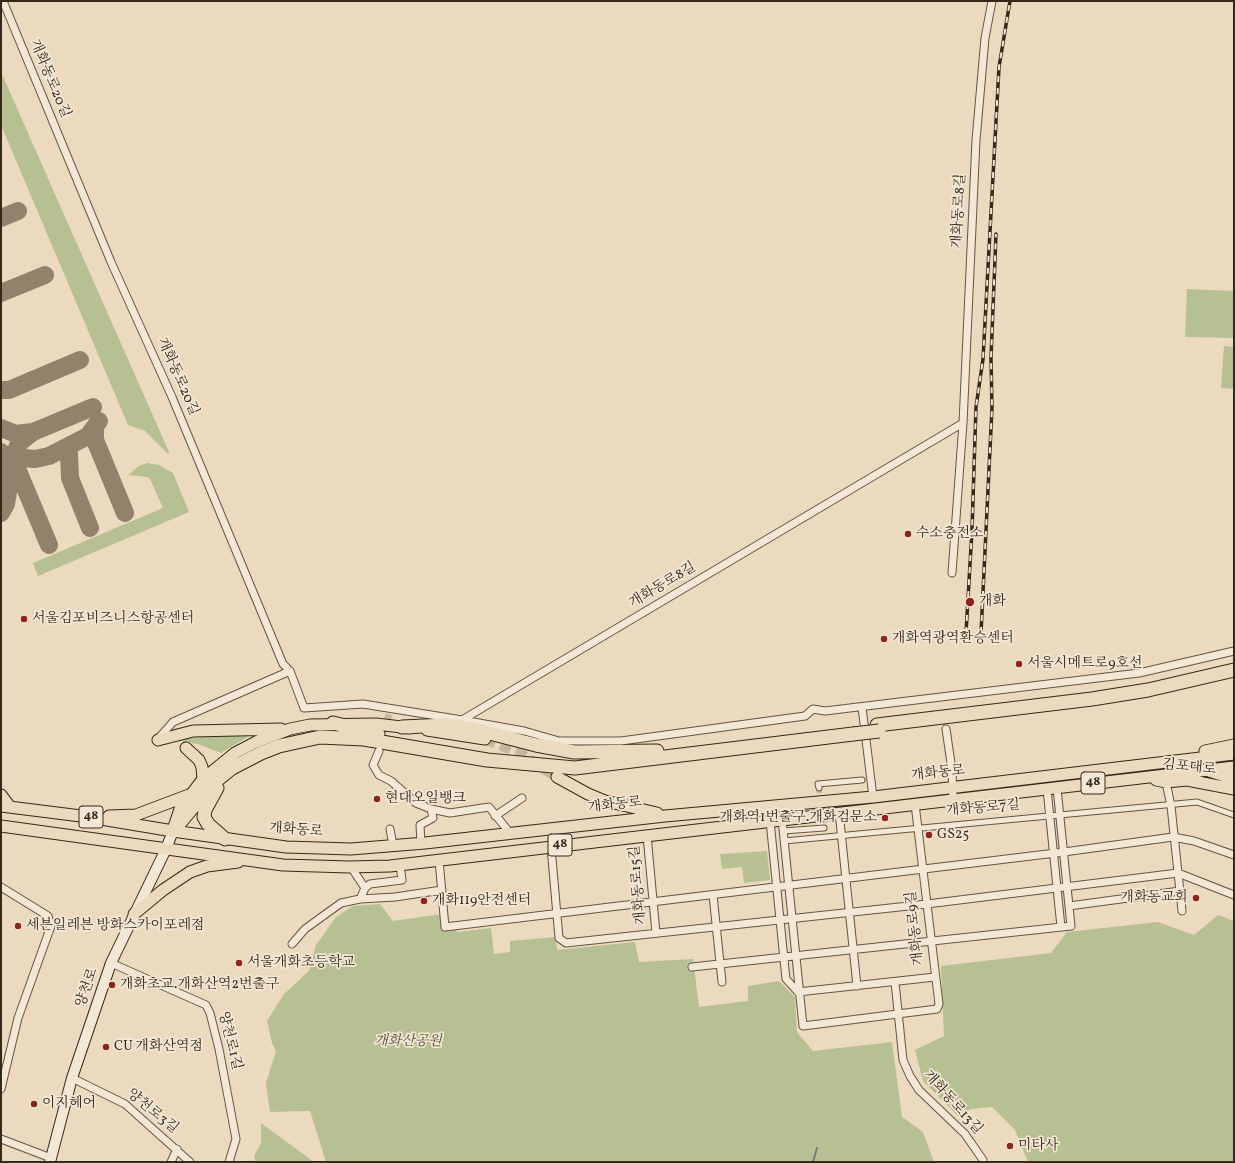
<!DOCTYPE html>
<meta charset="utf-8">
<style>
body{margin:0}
#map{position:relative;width:1235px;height:1163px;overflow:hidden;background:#ecdabe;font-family:Vollkorn,serif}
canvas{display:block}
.frame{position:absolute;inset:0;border:2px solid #372919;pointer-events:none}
</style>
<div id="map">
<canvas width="1235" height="1163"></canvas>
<div class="frame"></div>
</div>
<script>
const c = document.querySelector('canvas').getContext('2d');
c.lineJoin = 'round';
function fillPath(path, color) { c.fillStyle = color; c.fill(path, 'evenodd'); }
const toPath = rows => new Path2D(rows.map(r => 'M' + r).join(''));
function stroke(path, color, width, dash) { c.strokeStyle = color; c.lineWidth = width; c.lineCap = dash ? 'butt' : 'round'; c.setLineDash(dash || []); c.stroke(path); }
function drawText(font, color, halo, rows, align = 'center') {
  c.font = font + ' Vollkorn,"Noto Serif KR",serif'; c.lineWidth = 3.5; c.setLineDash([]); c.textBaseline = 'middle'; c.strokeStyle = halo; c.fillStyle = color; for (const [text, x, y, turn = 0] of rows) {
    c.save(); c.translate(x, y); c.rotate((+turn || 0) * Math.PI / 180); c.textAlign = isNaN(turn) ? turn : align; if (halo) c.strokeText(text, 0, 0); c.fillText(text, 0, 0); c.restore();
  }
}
fillPath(toPath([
 [1,72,169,452,168,454,145,431,128,425,1,125],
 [1187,289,1234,291,1234,338,1185,337],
 [1224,346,1234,347,1234,389,1221,388],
 [147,463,159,465,173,473,189,512,38,576,33,563,163,508,150,479,147,477,128,475,139,466],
 [212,736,249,736,221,753,198,744,183,742,182,739],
 [767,851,770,880,744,883,742,867,722,869,720,854],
 [380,904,393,921,442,914,446,926,458,932,491,928,494,954,510,952,510,941,556,937,557,950,635,942,639,962,693,959,699,1007,748,1001,748,986,779,981,795,997,797,1032,813,1051,892,1042,902,1117,923,1132,934,1162,326,1162,310,1111,270,1112,266,1083,276,1051,272,1043,267,1021,284,994,309,971,316,945,336,917,353,906],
 [1218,915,1234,921,1234,1162,1028,1162,1015,1130,992,1107,971,1109,958,1116,923,1081,915,1050,944,1036,941,966,1051,953,1067,932,1158,922,1194,935],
 [261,1123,314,1162,256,1162,254,1156,261,1143]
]), '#b7c092');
stroke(toPath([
 [813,1162,817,1148]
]), '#757e7b', 2);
stroke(toPath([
 [1,218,18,211],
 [1,293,45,275],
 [1,390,9,390,80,360],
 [95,427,95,440,125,513],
 [1,428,16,434,33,432,93,407],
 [33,432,19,443,13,459,49,545],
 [62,450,69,454,70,478,90,528],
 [1,452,10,480,6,504,1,513],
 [13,457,35,459,49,456,88,436,99,421]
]), '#92826c', 18);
stroke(toPath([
 [819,788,824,828]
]), '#c8b79d', 5, [5, 2.5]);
stroke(toPath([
 [381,741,389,714]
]), '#c8b79d', 7, [7, 3.5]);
stroke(toPath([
 [485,739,518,752,557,777]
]), '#c8b79d', 11, [11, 5.5]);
const pedestrian = toPath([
 [819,788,818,784,862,780],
 [783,831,824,828],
 [784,841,1197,802,1234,815]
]);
const minor = toPath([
 [3,1,111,262,172,397,283,664,290,671,304,708,363,704,462,720,963,423],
 [952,573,963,423,976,140,985,38,992,1],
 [862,707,873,797],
 [462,720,524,731,559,741,621,741,805,716,813,709,825,711,1139,673,1234,651],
 [946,729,952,770,953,799],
 [158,739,173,722,290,671],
 [379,751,373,765,379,775,391,781,416,803,431,809,433,818,420,825,421,843],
 [1166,782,1171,806,1182,911],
 [1047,789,1061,927],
 [431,809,450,813,489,807,510,833],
 [839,812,857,986],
 [495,816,522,798],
 [782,819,803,1026,937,1009,939,1004,915,804],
 [770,821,786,979,798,992],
 [390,829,393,845],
 [647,835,656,933],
 [551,847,559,938,566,943,927,904,1178,873,1234,895],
 [439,860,445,927,1064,852,1173,837,1194,841,1234,855],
 [351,867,365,888],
 [1,887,48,916,51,926,18,1018,1,1089],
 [713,895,722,982],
 [360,899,365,888,370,884,402,880,400,865],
 [1069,906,1180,891],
 [292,944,305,929,341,903,360,899,395,897,442,890],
 [111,963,206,1005,210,1013,219,1049,236,1139,229,1162],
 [692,967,1071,926,1057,788],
 [895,982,903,1060,910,1076,919,1090,965,1134,983,1160],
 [798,992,935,977],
 [72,1078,125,1104,190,1162],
 [1,1139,51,1158],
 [171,1162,177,1149]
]);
const secondary = toPath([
 [50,1162,72,1078,111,963,166,849,173,831]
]);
const primary = toPath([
 [427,730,485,739],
 [158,740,193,731,281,729],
 [186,748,199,760,202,767,203,779],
 [1205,751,1234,745],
 [1209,771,1234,779],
 [557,777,588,794,605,801,657,813],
 [1156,780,1166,782,1187,780,1234,789],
 [1,795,10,807],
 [1,806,89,817,173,831,286,847,351,849,425,843,665,816,873,797,1234,754],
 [109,816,136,815,189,795],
 [1,826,283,865,349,867,390,866,1234,767],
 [174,827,180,809,203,779,235,753,256,742,290,729,310,725,376,724,410,728],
 [134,914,163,890,190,872,207,866,238,862]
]);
const motorway = toPath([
 [333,723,378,734],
 [877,725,1092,699,1148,690,1234,670],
 [402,727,446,725,474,729,536,745,574,752,657,751],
 [217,788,205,810,204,817,208,824,225,839],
 [173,831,211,785,232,768,261,753,279,746,320,737,364,739,487,760,575,768,853,734]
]);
stroke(pedestrian, '#645542', 7);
stroke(minor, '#645542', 9);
stroke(secondary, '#372919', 12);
stroke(primary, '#372919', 13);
stroke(motorway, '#372919', 15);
stroke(pedestrian, '#f3e7d5', 5);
stroke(minor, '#f3e7d5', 7);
stroke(secondary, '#f3e7d5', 10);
stroke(primary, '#ecdabe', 11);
stroke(motorway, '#ecdabe', 13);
const rail = toPath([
 [966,633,972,530,976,407,983,359,999,67,1010,1],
 [981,633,992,408,991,358,996,234]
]);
stroke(rail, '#372919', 3.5);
stroke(rail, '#f3e7d5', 2, [6]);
const motorwayBridge = toPath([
 [853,734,879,731]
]);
stroke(motorwayBridge, '#372919', 15, []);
stroke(motorwayBridge, '#ecdabe', 13);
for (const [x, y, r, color] of [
 [908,534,4,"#8f2418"],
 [970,602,5,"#8f2418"],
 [24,619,4,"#8f2418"],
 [884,639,4,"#8f2418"],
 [1019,664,4,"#8f2418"],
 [377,799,4,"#8f2418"],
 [885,818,4,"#8f2418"],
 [929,835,4,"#8f2418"],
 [1196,898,4,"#8f2418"],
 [424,901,4,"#8f2418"],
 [18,926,4,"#8f2418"],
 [239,963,4,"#8f2418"],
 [112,985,4,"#8f2418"],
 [106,1047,4,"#8f2418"],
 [34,1104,4,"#8f2418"],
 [1010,1146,4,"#8f2418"]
]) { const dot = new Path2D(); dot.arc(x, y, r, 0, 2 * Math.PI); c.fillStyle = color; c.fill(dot); stroke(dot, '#f3e7d5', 1.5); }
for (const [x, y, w] of [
 [1093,783,24],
 [91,817,24],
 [560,845,24]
]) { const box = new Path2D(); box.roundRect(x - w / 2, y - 11, w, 22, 3); c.fillStyle = '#f3e7d5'; c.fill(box); stroke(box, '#372919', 1); }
drawText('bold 13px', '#372919', null, [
 ["48",1093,783],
 ["48",91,817],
 ["48",560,845]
]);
drawText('14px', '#372919', '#f3e7d5', [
 ["개화동로20길",49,79,67],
 ["개화동로8길",960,211,-87],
 ["개화동로20길",177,377,66],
 ["개화동로8길",663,586,-31],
 ["김포대로",1189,768,6],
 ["개화동로",938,774,-6],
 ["개화동로",615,806,-7],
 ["개화동로7길",983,809,-5],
 ["개화동로",296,831,4],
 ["개화동로15길",639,885,-95],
 ["개화동로9길",916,928,-96],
 ["양천로",88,988,-71],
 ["양천로1길",229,1041,76],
 ["개화동로13길",952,1103,48],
 ["양천로3길",152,1112,39]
]);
drawText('14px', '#372919', '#f3e7d5', [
 ["수소충전소",916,534],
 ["개화",979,602],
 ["서울김포비즈니스항공센터",32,619],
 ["개화역광역환승센터",892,639],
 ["서울시메트로9호선",1027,664],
 ["현대오일뱅크",385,799],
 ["개화역1번출구.개화검문소",877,818,"right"],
 ["GS25",937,835],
 ["개화동교회",1188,898,"right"],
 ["개화119안전센터",432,901],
 ["세븐일레븐 방화스카이포레점",26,926],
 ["서울개화초등학교",247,963],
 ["개화초교.개화산역2번출구",120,985],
 ["CU 개화산역점",114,1047],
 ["이지헤어",42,1104],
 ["미타사",1018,1146]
], 'left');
drawText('italic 14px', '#574f37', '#f3e7d5', [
 ["개화산공원",408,1042]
]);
</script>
